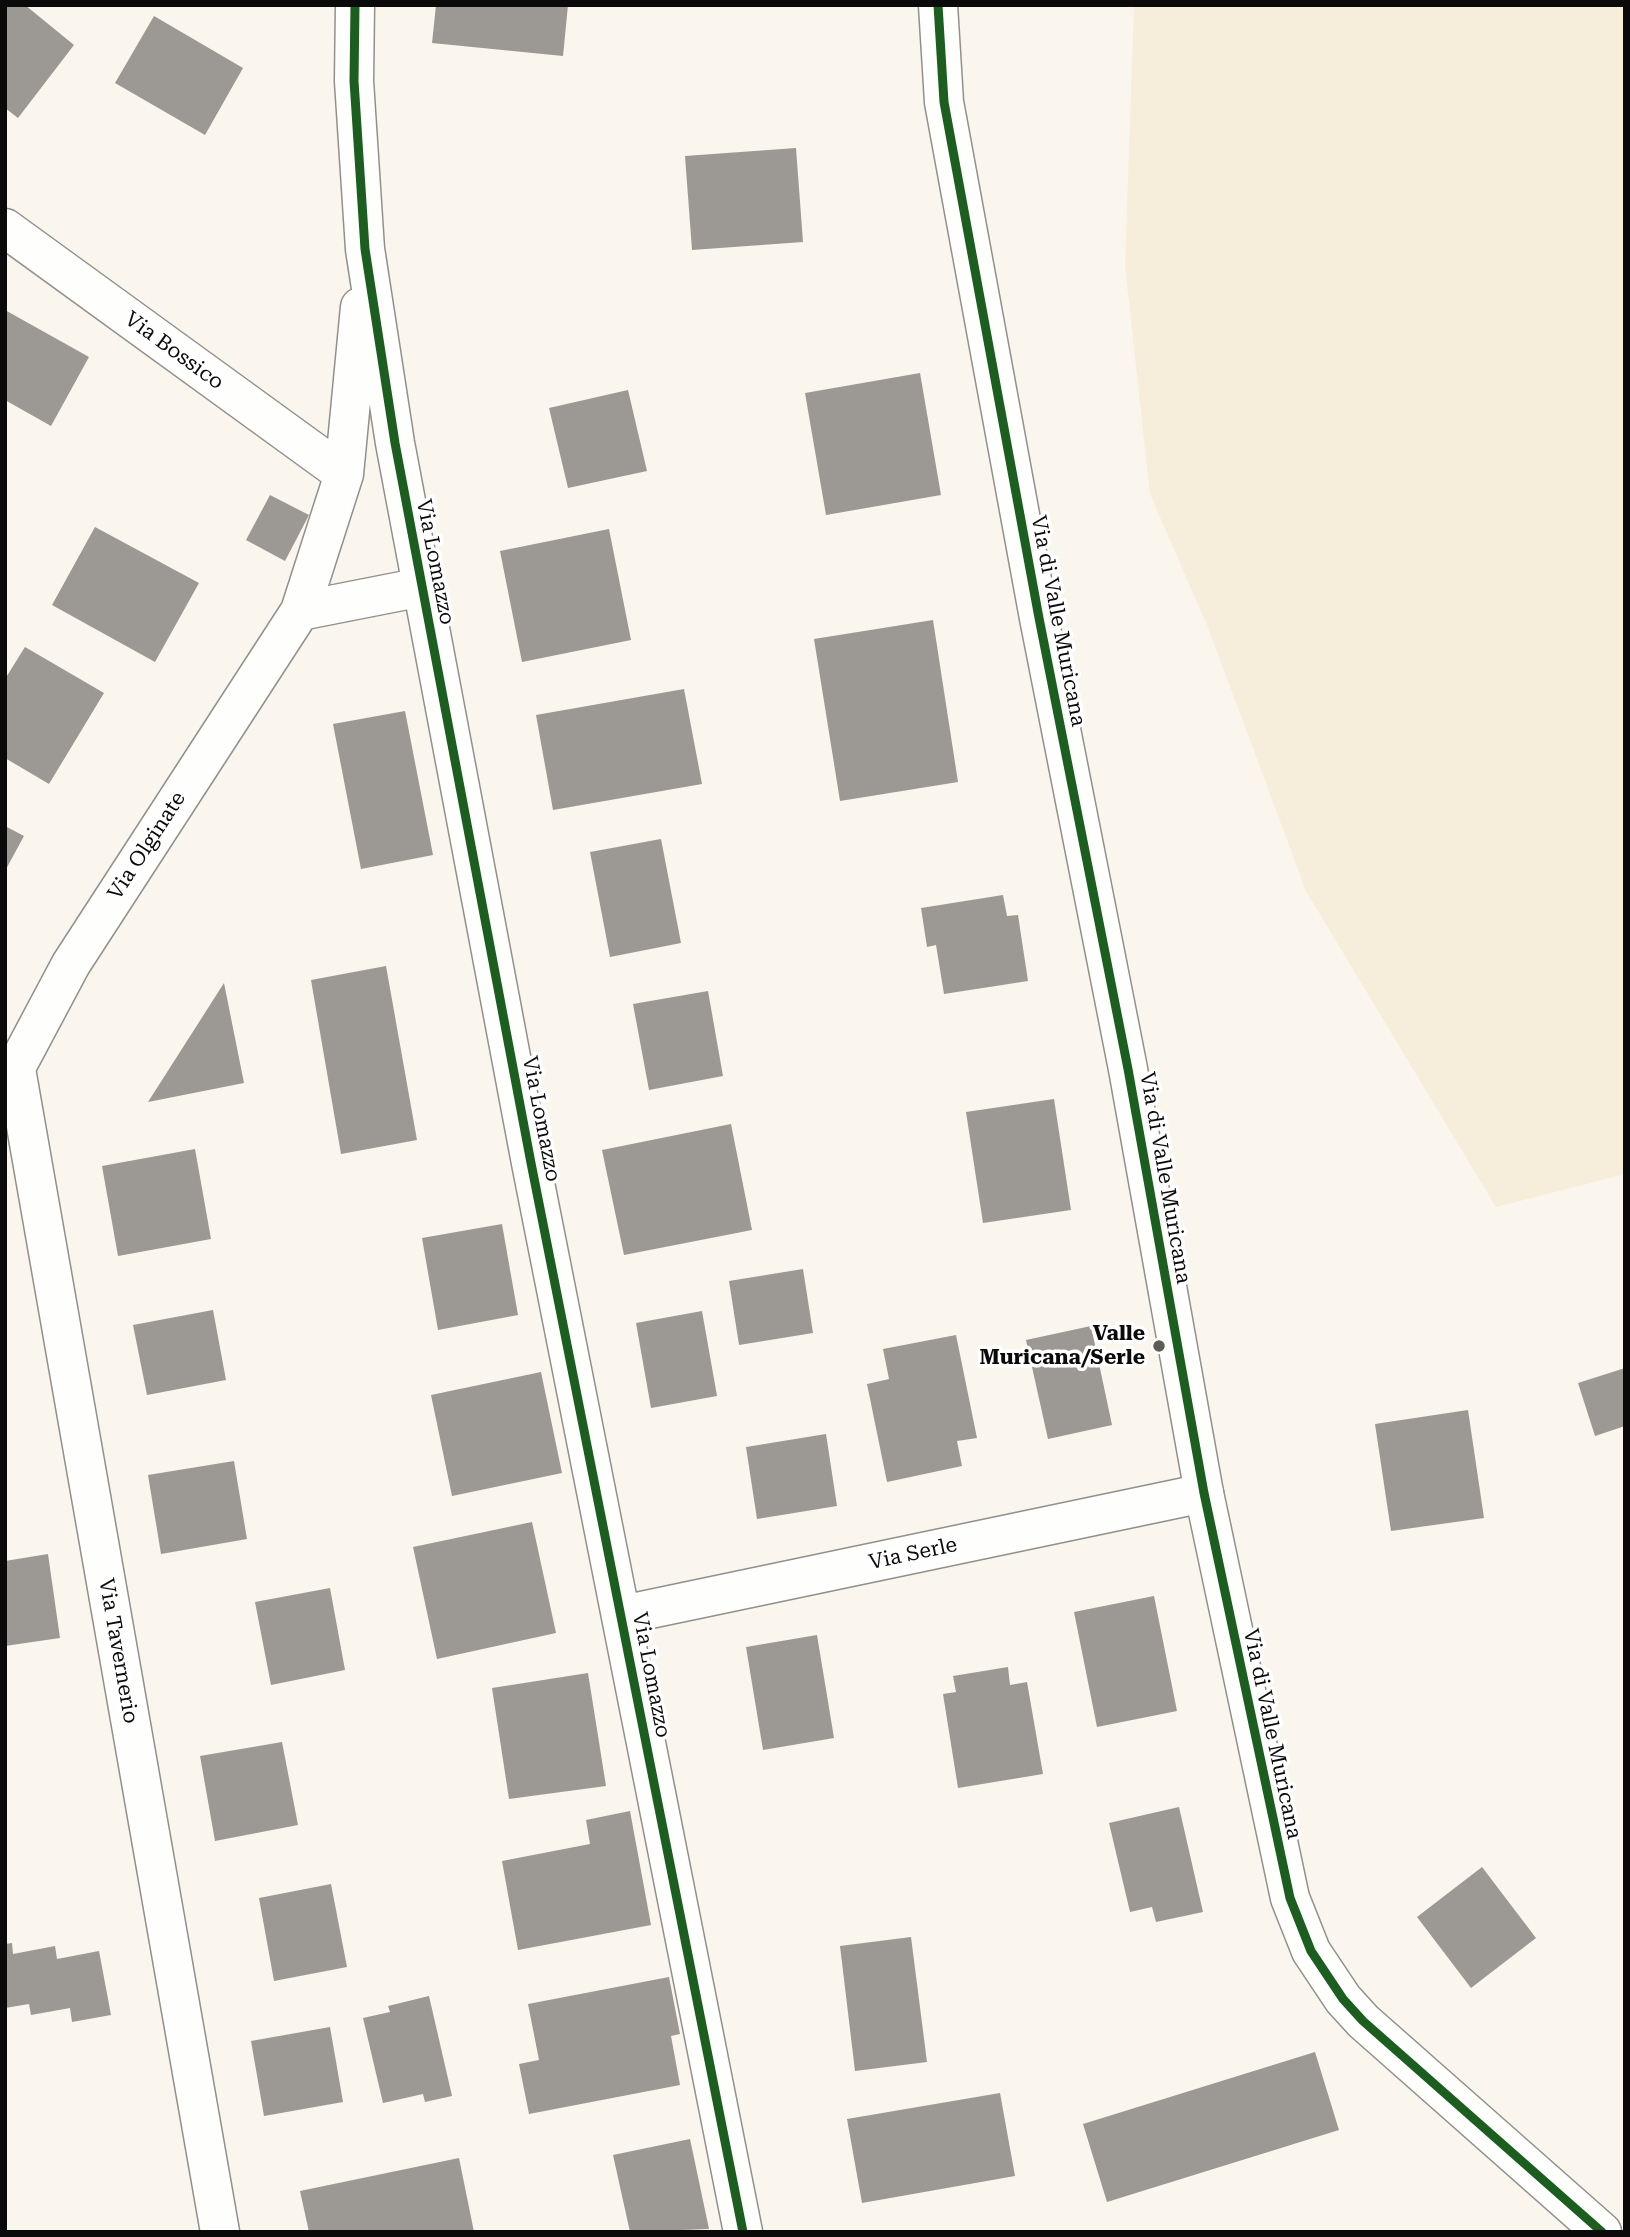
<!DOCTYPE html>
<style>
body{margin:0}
#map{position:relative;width:1630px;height:2237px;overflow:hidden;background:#faf5ed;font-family:"Roboto Serif",serif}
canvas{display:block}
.frame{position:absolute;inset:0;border:7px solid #0a0a0a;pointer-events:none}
</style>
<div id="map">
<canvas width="1630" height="2237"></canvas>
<div class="frame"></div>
</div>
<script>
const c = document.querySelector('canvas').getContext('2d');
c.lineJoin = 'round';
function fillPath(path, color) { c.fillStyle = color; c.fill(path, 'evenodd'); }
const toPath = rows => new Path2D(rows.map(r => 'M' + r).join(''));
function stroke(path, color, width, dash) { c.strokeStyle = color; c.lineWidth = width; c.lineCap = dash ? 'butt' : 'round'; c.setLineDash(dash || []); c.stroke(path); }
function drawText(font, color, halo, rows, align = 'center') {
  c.font = font + ' "Roboto Serif",serif'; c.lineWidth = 7; c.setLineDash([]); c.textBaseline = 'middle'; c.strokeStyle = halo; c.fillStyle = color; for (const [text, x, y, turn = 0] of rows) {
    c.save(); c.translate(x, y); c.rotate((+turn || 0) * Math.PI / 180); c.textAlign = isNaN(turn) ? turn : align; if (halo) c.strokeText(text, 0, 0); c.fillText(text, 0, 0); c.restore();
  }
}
fillPath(toPath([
 [1134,5,1625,5,1625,1174,1496,1207,1306,891,1209,630,1150,494,1125,266]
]), '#f6eeda');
fillPath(toPath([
 [5,5,25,5,74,45,18,118,5,108],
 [436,5,568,5,563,56,432,43],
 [154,16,243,68,205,135,115,83],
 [796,148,803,242,692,250,685,156],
 [5,310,89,357,51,426,5,400],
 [920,373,941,495,826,515,805,393],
 [628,390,647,471,568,488,549,408],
 [270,495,309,515,285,561,246,540],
 [95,527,199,583,155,662,52,605],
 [609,529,631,640,522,662,500,551],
 [933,620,958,782,840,801,814,639],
 [25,647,104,693,49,784,5,758,5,679],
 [684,689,702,784,553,810,536,715],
 [405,711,433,855,361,869,333,724],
 [5,826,24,836,5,871],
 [661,839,681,943,610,957,590,852],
 [1003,895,1007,916,1018,915,1028,981,944,994,936,945,927,947,921,908],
 [386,966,417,1140,341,1154,311,980],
 [224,983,244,1083,148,1102],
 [708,991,723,1076,649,1090,633,1004],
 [1054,1099,1071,1210,983,1223,966,1112],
 [731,1124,752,1230,624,1255,602,1150],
 [195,1149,211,1239,118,1256,102,1166],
 [502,1224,518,1315,438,1330,422,1238],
 [803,1269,813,1333,739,1345,729,1281],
 [213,1310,226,1380,147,1395,133,1325],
 [702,1311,717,1396,651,1408,636,1323],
 [1091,1326,1112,1425,1048,1439,1026,1340],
 [956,1335,977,1438,957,1441,962,1466,887,1482,867,1384,889,1379,883,1349],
 [1625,1368,1625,1426,1595,1436,1578,1383],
 [541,1372,562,1473,452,1496,431,1395],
 [1468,1410,1484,1518,1391,1531,1375,1424],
 [826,1434,837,1506,757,1519,746,1447],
 [234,1461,247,1539,161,1554,148,1475],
 [532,1522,556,1633,437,1659,413,1547],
 [48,1554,60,1638,5,1646,5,1561],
 [330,1588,345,1670,271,1685,255,1602],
 [1154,1596,1177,1711,1097,1727,1074,1612],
 [817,1635,834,1738,763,1750,746,1647],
 [1008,1667,1010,1685,1027,1682,1043,1774,958,1788,943,1694,956,1692,953,1676],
 [588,1673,606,1786,509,1799,492,1688],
 [282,1742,298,1825,215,1841,200,1756],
 [1179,1807,1203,1912,1156,1922,1152,1907,1130,1912,1109,1823],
 [630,1811,651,1925,518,1950,502,1861,590,1844,586,1820],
 [1482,1867,1536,1938,1471,1988,1417,1917],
 [331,1884,347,1967,274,1981,259,1898],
 [911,1937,927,2062,855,2071,840,1946],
 [12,1943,13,1954,55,1946,57,1959,99,1951,111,2015,72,2022,70,2008,31,2015,29,2004,5,2008,5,1944],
 [669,1977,680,2034,671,2036,680,2085,529,2114,519,2064,539,2060,528,2004],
 [429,1996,452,2096,425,2102,423,2094,383,2103,363,2018,390,2012,388,2006],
 [330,2027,343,2102,264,2116,251,2041],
 [1315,2052,1339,2130,1107,2202,1083,2124],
 [1000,2093,1015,2176,862,2203,847,2119],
 [690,2139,709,2229,630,2232,613,2155],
 [459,2158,474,2232,309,2232,300,2191]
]), '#9c9894');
const minor = toPath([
 [355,5,354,81,365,249,395,443,531,1163,743,2232],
 [5,228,344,474],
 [300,611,344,474,360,307],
 [16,1069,220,2232],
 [5,1088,71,964,300,611,422,587],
 [622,1615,1204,1493]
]);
const tertiary = toPath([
 [938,5,944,102,1039,618,1128,1069,1204,1493,1290,1898,1311,1951,1343,1999,1363,2021,1602,2232]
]);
stroke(minor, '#92908c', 41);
stroke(tertiary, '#92908c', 41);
stroke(minor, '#fefefc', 38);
stroke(tertiary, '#fefefc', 38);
stroke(toPath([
 [355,5,354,81,365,249,395,443,531,1163,743,2232],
 [938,5,944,102,1039,618,1128,1069,1204,1493,1290,1898,1311,1951,1343,1999,1363,2021,1602,2232]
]), '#1b5e20', 9);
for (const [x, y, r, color] of [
 [1159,1346,7,"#5e5c59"]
]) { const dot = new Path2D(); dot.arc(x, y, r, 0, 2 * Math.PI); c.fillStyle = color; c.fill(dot); stroke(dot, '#fff', 2.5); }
drawText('21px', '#0a0a0a', '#fff', [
 ["Via Bossico",174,351,36],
 ["Via Lomazzo",435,562,79],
 ["Via di Valle Muricana",1058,621,79],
 ["Via Olginate",147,846,-57],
 ["Via Lomazzo",541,1119,79],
 ["Via di Valle Muricana",1165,1178,80],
 ["Via Serle",913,1554,-12],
 ["Via Tavernerio",118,1651,80],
 ["Via Lomazzo",651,1675,79],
 ["Via di Valle Muricana",1272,1734,78]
]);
drawText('bold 21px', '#0a0a0a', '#fff', [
 ["Valle",1145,1334],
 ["Muricana/Serle",1145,1358]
], 'right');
</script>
